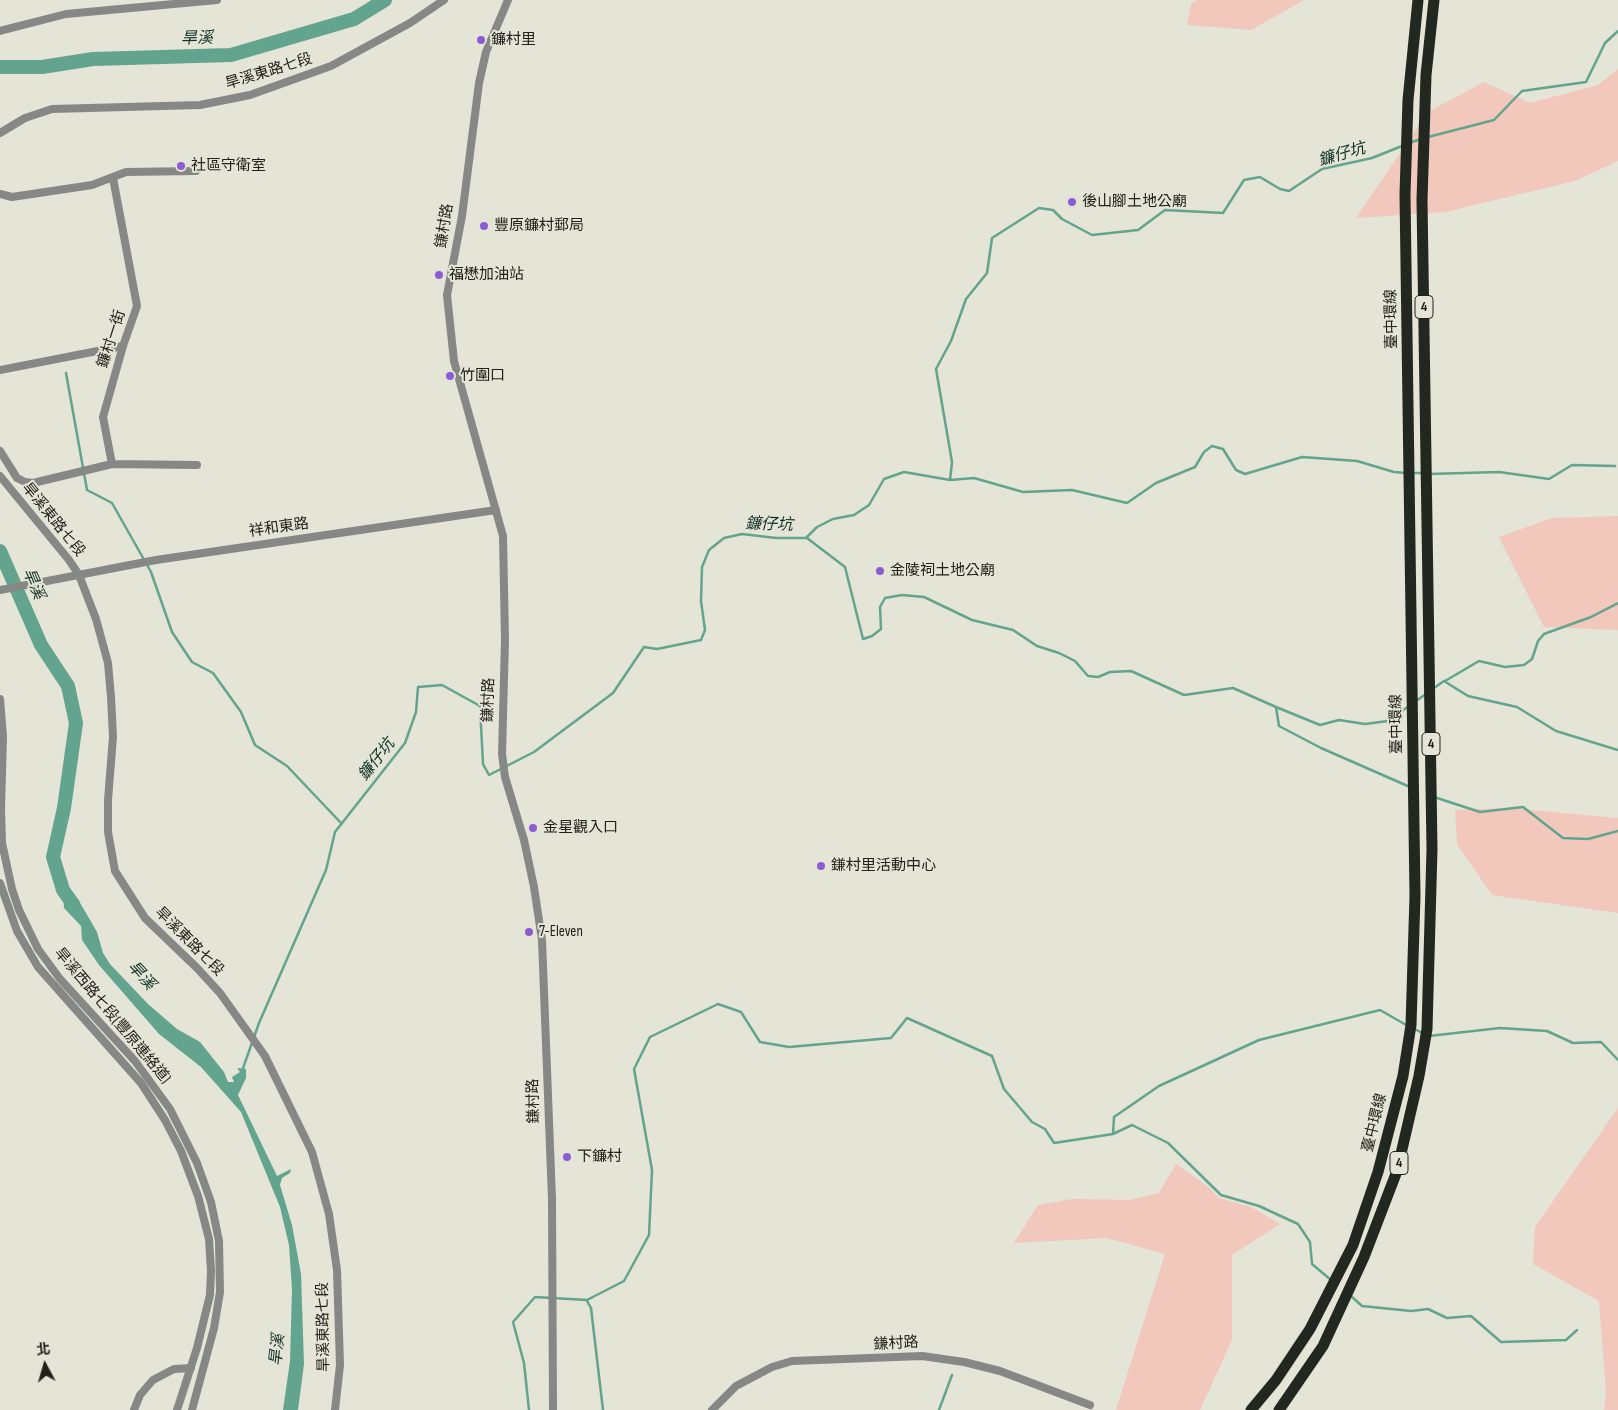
<!DOCTYPE html>
<meta charset="utf-8">
<style>
body{margin:0}
#map{position:relative;width:1618px;height:1410px;overflow:hidden;background:#e4e4d7;font-family:"Sofia Sans Condensed","Noto Sans TC",sans-serif}
canvas{display:block}
.north{position:absolute;left:20px;top:1340px;width:50px;height:50px;-webkit-text-stroke:4px #e4e4d7;paint-order:stroke;rotate:354deg;font-size:14px;font-weight:700;line-height:20px;text-align:center;color:#21211c}
.north::after{content:'';display:block;margin:auto;width:18px;height:22px;background:#21211c;clip-path:polygon(50% 0,100% 100%,50% 72%,0 100%)}
</style>
<div id="map">
<canvas width="1618" height="1410"></canvas>
<div class="north">北</div>
</div>
<script>
const c = document.querySelector('canvas').getContext('2d');
c.lineJoin = 'round';
function fillPath(path, color) { c.fillStyle = color; c.fill(path, 'evenodd'); }
const toPath = rows => new Path2D(rows.map(r => 'M' + r).join(''));
function stroke(path, color, width, dash) { c.strokeStyle = color; c.lineWidth = width; c.lineCap = dash ? 'butt' : 'round'; c.setLineDash(dash || []); c.stroke(path); }
function drawText(font, color, halo, rows, align = 'center') {
  c.font = font + ' "Sofia Sans Condensed","Noto Sans TC",sans-serif'; c.lineWidth = 4; c.setLineDash([]); c.textBaseline = 'middle'; c.strokeStyle = halo; c.fillStyle = color; for (const [text, x, y, turn = 0] of rows) {
    c.save(); c.translate(x, y); c.rotate((+turn || 0) * Math.PI / 180); c.textAlign = isNaN(turn) ? turn : align; if (halo) c.strokeText(text, 0, 0); c.fillText(text, 0, 0); c.restore();
  }
}
fillPath(toPath([
 [1197,0,1304,0,1251,30,1187,25,1191,4],
 [1618,69,1618,161,1575,181,1445,212,1356,218,1428,112,1484,82,1530,103,1598,85],
 [1618,516,1618,630,1544,627,1499,537,1552,518],
 [1508,808,1618,818,1618,913,1492,895,1457,844,1455,810],
 [1618,1108,1618,1410,1604,1410,1606,1393,1599,1301,1533,1264,1535,1227],
 [1176,1164,1210,1188,1219,1198,1251,1207,1280,1224,1232,1255,1232,1340,1200,1410,1116,1410,1165,1254,1107,1238,1014,1243,1038,1205,1072,1199,1130,1200,1159,1193]
]), '#f1c8bb');
fillPath(toPath([
 [63,890,79,901,97,932,103,953,110,964,148,1004,177,1029,200,1042,224,1072,228,1082,234,1082,232,1077,240,1072,237,1068,246,1069,246,1078,238,1095,277,1176,291,1169,290,1173,282,1178,280,1185,292,1225,301,1274,304,1364,298,1410,283,1410,290,1361,292,1290,289,1245,280,1207,241,1112,201,1067,159,1034,99,965,82,940,81,926,64,908]
]), '#63a48e');
stroke(toPath([
 [1428,137,1494,120,1522,91,1586,82,1605,43,1618,31],
 [1409,143,1421,139],
 [66,373,87,490,112,503,151,572,172,632,192,662,213,673,241,712,255,745,287,766,341,823],
 [1411,473,1423,473],
 [1429,474,1499,472,1549,479,1572,465,1615,466],
 [950,480,974,478,1023,492,1072,490,1127,503,1156,483,1195,467,1204,452,1212,446,1223,449,1236,470,1245,474,1302,457,1357,461,1394,472,1406,473],
 [807,538,845,567,863,639,872,636,881,629,880,607,885,598,902,595,924,597,972,620,1013,630,1037,646,1059,653,1075,661,1088,676,1098,677,1110,672,1131,671,1184,695,1233,688,1276,707,1279,726,1321,748,1410,787],
 [1445,681,1479,661,1505,667,1524,665,1532,659,1538,641,1544,634,1591,617,1618,603],
 [1434,688,1444,681,1468,696,1517,707,1556,731,1618,750],
 [1416,701,1426,694],
 [1276,707,1320,725,1339,720,1365,724,1388,721,1409,706],
 [1434,797,1480,812,1523,807,1563,838,1588,839,1618,831],
 [1413,1028,1424,1034],
 [1429,1036,1500,1028,1547,1031,1573,1043,1601,1042,1618,1060],
 [242,1071,259,1023,326,870,335,832,405,743,416,712,418,687,442,685,480,706,483,764,489,775,534,752,613,693,644,647,657,649,701,640,705,630,701,601,702,567,709,550,724,538,742,534,776,538,806,538,817,527,833,519,854,515,869,505,884,479,904,472,950,480,952,462,936,369,951,341,966,299,987,273,992,238,1039,208,1053,210,1062,219,1092,235,1138,230,1165,210,1223,213,1244,180,1260,177,1280,189,1289,191,1322,169,1372,158,1402,146],
 [1113,1134,1114,1117,1159,1086,1259,1040,1380,1010,1408,1026],
 [1351,1296,1362,1306,1411,1311,1428,1309,1447,1318,1471,1316,1501,1342,1566,1340,1577,1330],
 [587,1301,591,1308,603,1410],
 [529,1410,524,1363,513,1322,535,1297,587,1300,624,1281,649,1235,652,1170,634,1069,650,1037,718,1004,741,1012,760,1042,789,1047,891,1038,907,1018,992,1056,1004,1089,1032,1122,1045,1129,1054,1143,1113,1134,1132,1125,1168,1143,1221,1195,1259,1206,1298,1224,1310,1242,1312,1264,1331,1280],
 [939,1410,952,1375]
]), '#63a48e', 2.5);
stroke(toPath([
 [0,67,42,67,93,59,231,55,354,19,385,0],
 [0,551,41,645,68,686,76,723,64,808,53,857,63,890,73,904]
]), '#63a48e', 14);
stroke(toPath([
 [508,0,486,52,479,83,462,216,447,295,454,361,503,536,505,640,502,754,505,777,524,840,534,887,542,940,552,1199,553,1410],
 [0,31,66,14,217,0],
 [0,133,25,118,52,109,200,105,250,95,331,66,410,23,444,0],
 [0,194,12,197,92,185,126,172,196,171],
 [0,370,123,346],
 [0,451,17,478,25,482,33,483,112,464,197,465],
 [112,464,103,417,123,346,137,306,113,178],
 [0,476,69,560,79,575,96,619,108,663,111,697,113,737,108,800,108,832,115,871,145,918,197,968,220,993,265,1056,312,1152,329,1214,337,1270,340,1365,335,1410],
 [0,590,156,560,496,510],
 [0,699,3,736,1,809,2,843,12,889,19,910,38,949,60,979,135,1061,170,1109,197,1163,211,1202,219,1241,220,1292,214,1328,192,1410],
 [0,883,17,931,38,967,141,1083,165,1120,181,1151,198,1196,209,1239,211,1271,210,1295,197,1348,177,1410],
 [134,1410,140,1395,153,1380,174,1369,191,1368],
 [712,1410,736,1386,772,1367,792,1361,922,1356,964,1362,1000,1371,1090,1405]
]), '#858884', 8);
stroke(toPath([
 [1251,1410,1276,1380,1310,1329,1353,1245,1378,1172,1403,1076,1411,1025,1415,896,1405,194,1408,100,1418,0],
 [1279,1410,1323,1346,1364,1257,1397,1171,1419,1076,1427,1029,1432,849,1422,200,1426,75,1434,0]
]), '#222820', 11);
for (const [x, y, r, color] of [
 [481,40,5,"#8d5bd4"],
 [181,166,5,"#8d5bd4"],
 [1072,202,5,"#8d5bd4"],
 [484,226,5,"#8d5bd4"],
 [439,275,5,"#8d5bd4"],
 [450,376,5,"#8d5bd4"],
 [880,571,5,"#8d5bd4"],
 [533,828,5,"#8d5bd4"],
 [821,866,5,"#8d5bd4"],
 [529,932,5,"#8d5bd4"],
 [567,1157,5,"#8d5bd4"]
]) { const dot = new Path2D(); dot.arc(x, y, r, 0, 2 * Math.PI); c.fillStyle = color; c.fill(dot); stroke(dot, '#e4e4d7', 2); }
for (const [x, y, w] of [
 [1424,307,18],
 [1431,744,18],
 [1399,1163,18]
]) { const box = new Path2D(); box.roundRect(x - w / 2, y - 11.5, w, 23, 4); c.fillStyle = '#e4e4d7'; c.fill(box); stroke(box, '#21211c', 1); }
drawText('bold 14px', '#21211c', null, [
 ["4",1424,307],
 ["4",1431,744],
 ["4",1399,1163]
]);
drawText('15px', '#21211c', '#e4e4d7', [
 ["鐮村里",491,40],
 ["社區守衛室",191,166],
 ["後山腳土地公廟",1082,202],
 ["豐原鐮村郵局",494,226],
 ["福懋加油站",449,275],
 ["竹圍口",460,376],
 ["金陵祠土地公廟",890,571],
 ["金星觀入口",543,828],
 ["鎌村里活動中心",831,866],
 ["7-Eleven",539,932],
 ["下鐮村",577,1157]
], 'left');
drawText('15px', '#21211c', '#e4e4d7', [
 ["旱溪東路七段",269,72,-17],
 ["鎌村路",445,226,-81],
 ["臺中環線",1392,319,-91],
 ["鐮村一街",112,339,-72],
 ["旱溪東路七段",53,520,51],
 ["祥和東路",279,528,-8],
 ["鎌村路",489,700,-88],
 ["臺中環線",1397,724,-91],
 ["旱溪東路七段",189,942,45],
 ["旱溪西路七段(豐原連絡道)",112,1016,50],
 ["鎌村路",534,1101,-91],
 ["臺中環線",1375,1123,-76],
 ["旱溪東路七段",324,1327,-91],
 ["鎌村路",896,1344,-3]
]);
drawText('italic 16px', '#103026', '#e4e4d7', [
 ["旱溪",197,39,-1],
 ["鐮仔坑",1342,155,-16],
 ["鐮仔坑",769,525,2],
 ["旱溪",33,584,67],
 ["鐮仔坑",377,760,-52],
 ["旱溪",141,976,48],
 ["旱溪",278,1350,-84]
]);
</script>
